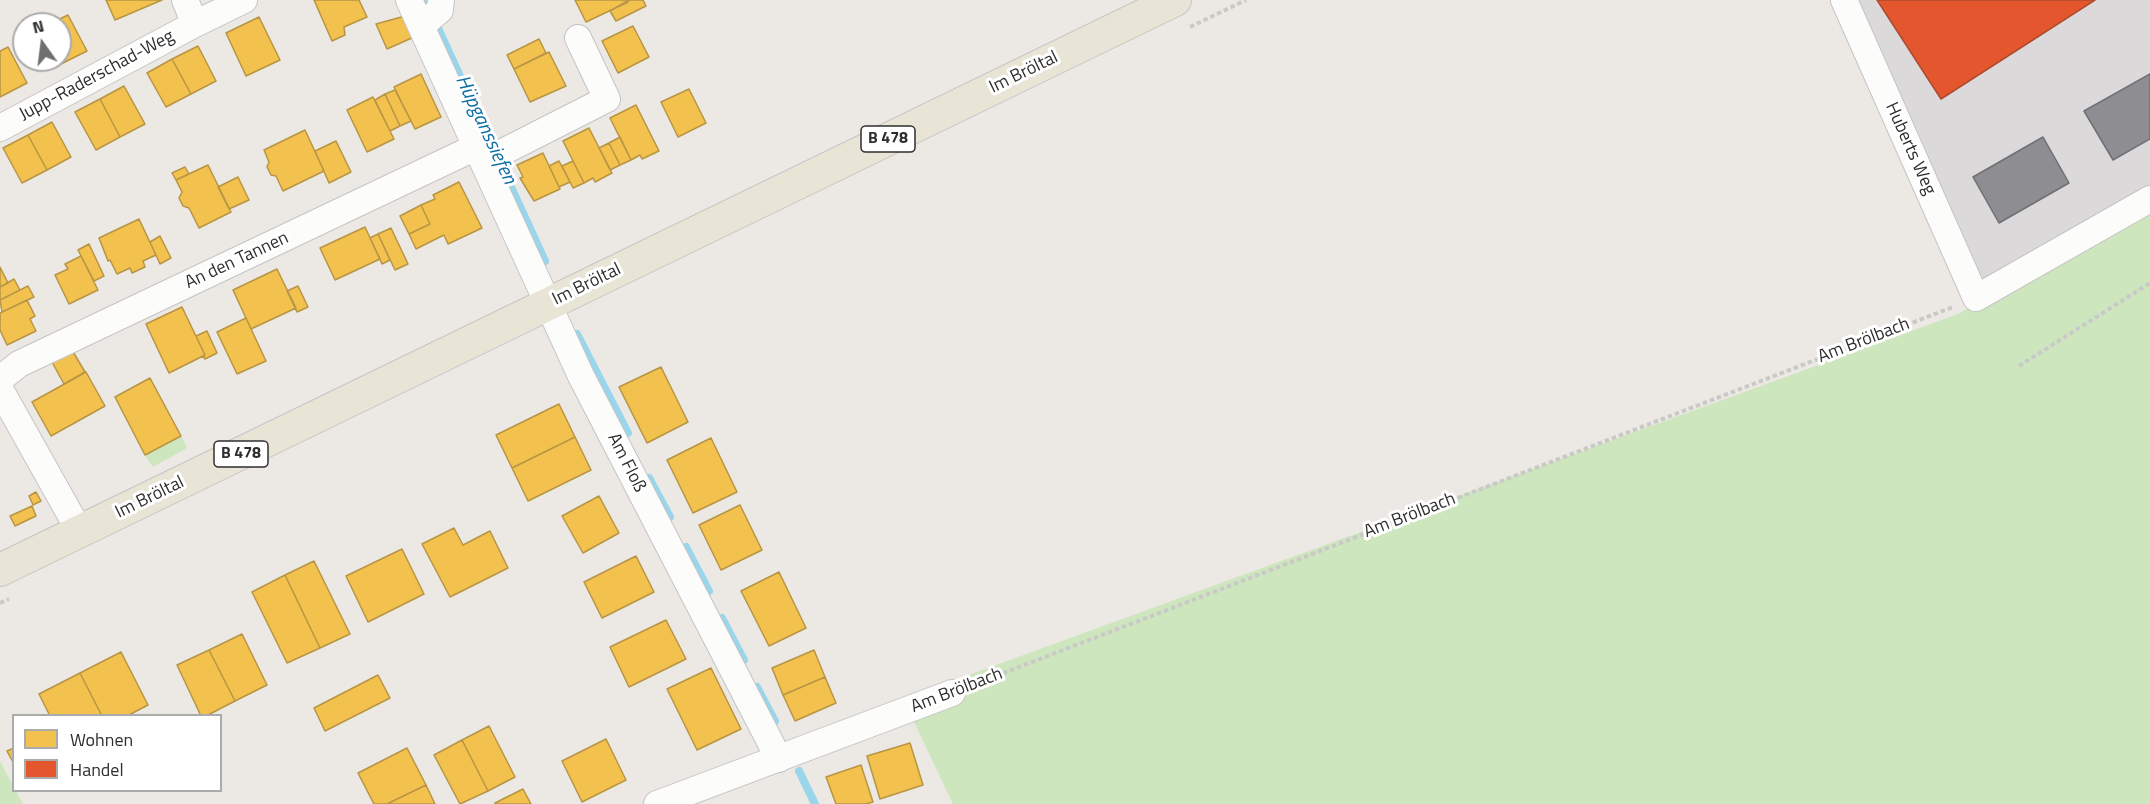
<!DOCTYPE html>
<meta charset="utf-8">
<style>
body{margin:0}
#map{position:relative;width:2150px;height:804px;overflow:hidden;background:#ece8e4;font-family:"Titillium Web",sans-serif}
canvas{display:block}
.legend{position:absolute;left:12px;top:714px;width:210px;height:78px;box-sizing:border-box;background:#fff;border:2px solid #ababab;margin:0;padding:8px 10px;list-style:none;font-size:18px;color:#2e2e2e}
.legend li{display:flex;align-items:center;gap:12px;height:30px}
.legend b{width:30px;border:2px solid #ababab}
.north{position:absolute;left:12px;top:12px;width:60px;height:60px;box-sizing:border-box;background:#fff;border:2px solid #ababab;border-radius:50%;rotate:346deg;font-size:16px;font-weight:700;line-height:24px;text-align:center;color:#2e2e2e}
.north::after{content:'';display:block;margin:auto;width:21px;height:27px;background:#706f6e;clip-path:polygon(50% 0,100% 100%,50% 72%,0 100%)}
</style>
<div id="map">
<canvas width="2150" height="804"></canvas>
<ul class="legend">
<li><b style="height:16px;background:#f2c14e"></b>Wohnen</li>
<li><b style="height:16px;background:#e4572e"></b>Handel</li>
</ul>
<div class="north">N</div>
</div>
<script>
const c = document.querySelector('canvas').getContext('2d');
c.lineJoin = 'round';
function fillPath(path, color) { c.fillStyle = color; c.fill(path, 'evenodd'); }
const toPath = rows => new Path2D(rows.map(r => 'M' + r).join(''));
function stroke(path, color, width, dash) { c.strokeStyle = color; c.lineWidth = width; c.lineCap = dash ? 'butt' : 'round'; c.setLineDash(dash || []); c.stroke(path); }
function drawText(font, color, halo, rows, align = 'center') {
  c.font = font + ' "Titillium Web",sans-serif'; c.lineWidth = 6; c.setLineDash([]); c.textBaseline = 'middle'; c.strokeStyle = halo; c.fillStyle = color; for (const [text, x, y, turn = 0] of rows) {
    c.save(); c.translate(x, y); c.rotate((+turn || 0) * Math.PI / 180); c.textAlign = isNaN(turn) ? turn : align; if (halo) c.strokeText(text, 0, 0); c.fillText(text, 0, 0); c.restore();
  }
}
fillPath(toPath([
 [1848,0,2150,0,2150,189,1978,291]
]), '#dcd9db');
fillPath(toPath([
 [2150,205,2150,804,953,804,903,699,1958,314],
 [181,436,187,448,153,467,145,455],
 [0,761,13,786,14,790,16,791,23,804,0,804]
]), '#cee6be');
const homes = toPath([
 [106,0,162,0,115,20,106,0],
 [314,0,359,0,367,17,344,27,345,35,332,41,314,0],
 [575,0,627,0,628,2,586,22,575,0],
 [643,0,646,6,616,21,610,11,629,0,643,0],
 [68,15,87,51,55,67,51,60,60,60,60,24,49,24,68,15],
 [405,16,414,37,387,49,376,24,405,16],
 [259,17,280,60,246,76,226,33,259,17],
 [633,26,649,57,618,73,602,41,633,26],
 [539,39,546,53,514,69,507,55,539,39],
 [198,46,216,81,191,94,172,59,198,46],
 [8,47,27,83,0,97,0,51,8,47],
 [549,52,566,86,530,102,514,69,549,52],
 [172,59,191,94,166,107,147,73,172,59],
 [421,74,441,117,415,129,394,87,421,74],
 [124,86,145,124,120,137,100,99,124,86],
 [689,89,706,123,678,137,661,102,689,89],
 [395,90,411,121,400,126,385,94,395,90],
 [385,94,400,126,390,131,375,100,385,94],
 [373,97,394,139,367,152,347,110,373,97],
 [100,99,120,137,96,150,75,112,100,99],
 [636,105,659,151,642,159,640,155,631,160,610,118,636,105],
 [52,122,71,157,47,170,28,135,52,122],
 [589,128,612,173,595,182,593,178,584,183,563,141,589,128],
 [305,130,324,171,283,191,276,176,271,175,267,167,269,162,264,150,305,130],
 [28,135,47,170,22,183,3,148,28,135],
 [620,137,631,160,620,165,609,143,620,137],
 [336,141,351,172,329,183,315,151,336,141],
 [609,143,620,165,610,170,599,148,609,143],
 [543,153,560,189,534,201,520,178,523,177,517,165,543,153],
 [559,161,570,182,559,187,549,166,559,161],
 [573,161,584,183,573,188,562,166,573,161],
 [208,165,231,212,199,228,189,208,183,206,179,198,182,192,176,180,208,165],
 [185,167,189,174,176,180,172,173,185,167],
 [238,177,249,200,229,209,218,187,238,177],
 [459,182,482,228,448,244,444,235,416,249,409,234,430,224,421,205,435,199,433,195,459,182],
 [421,205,430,224,409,234,400,216,421,205],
 [139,219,156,255,143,261,145,267,132,273,130,268,117,274,110,260,108,261,99,238,139,219],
 [365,227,380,259,335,280,320,248,365,227],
 [391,228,408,264,395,270,378,234,391,228],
 [378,234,390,260,382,264,370,238,378,234],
 [160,236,171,258,160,264,150,242,160,236],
 [89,244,104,276,94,281,78,250,89,244],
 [81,256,98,290,69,304,55,275,68,269,65,264,81,256],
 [0,267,8,283,0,287,0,267],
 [277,269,296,308,251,329,233,290,277,269],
 [14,279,20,290,0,300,0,287,14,279],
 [28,286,34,297,2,312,0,300,28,286],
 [298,286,308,307,297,312,287,291,298,286],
 [27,300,35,316,30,319,36,331,7,345,0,330,0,313,27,300],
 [182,307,205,355,169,373,146,324,182,307],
 [246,318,266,361,237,374,217,332,246,318],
 [207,331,217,353,205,359,203,356,205,355,196,336,207,331],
 [72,350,85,372,64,384,52,362,72,350],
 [661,367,688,422,647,443,619,387,661,367],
 [86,372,105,406,51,436,32,402,86,372],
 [150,378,181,436,145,455,115,397,150,378],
 [559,404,575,437,512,468,496,435,559,404],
 [575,437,591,470,528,501,512,468,575,437],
 [711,438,737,492,693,513,667,460,711,438],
 [36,492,41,501,33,505,29,496,36,492],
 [599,496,619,533,583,553,562,516,599,496],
 [740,505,762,550,721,570,699,525,740,505],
 [32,506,36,516,15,526,10,516,32,506],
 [454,528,463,545,490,531,508,568,450,597,422,544,454,528],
 [402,549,424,594,368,622,346,576,402,549],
 [636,556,654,592,602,618,584,582,636,556],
 [314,561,350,634,320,648,285,575,314,561],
 [779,572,806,628,769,646,741,591,779,572],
 [285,575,320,648,287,663,252,592,285,575],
 [666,620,686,659,629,687,610,647,666,620],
 [242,634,267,685,235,701,209,650,242,634],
 [209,650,235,701,206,716,201,716,177,665,209,650],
 [814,650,825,677,783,695,772,668,814,650],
 [121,652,148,705,127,716,102,716,80,673,121,652],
 [711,668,741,729,697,750,667,689,711,668],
 [80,673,102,716,50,716,39,694,80,673],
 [378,675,390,698,325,731,314,708,378,675],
 [825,677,836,703,795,721,783,695,825,677],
 [489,726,515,777,488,791,462,740,489,726],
 [606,739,626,780,582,802,562,761,606,739],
 [462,740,488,791,460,804,434,755,462,740],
 [910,743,923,785,880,799,867,756,910,743],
 [14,748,14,764,7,751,14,748],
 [407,748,426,785,387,804,374,804,358,773,407,748],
 [861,765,873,802,866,804,836,804,826,777,861,765],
 [426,785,435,804,387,804,426,785],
 [523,789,531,804,495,804,495,803,523,789]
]);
fillPath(homes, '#f2c14e');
stroke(homes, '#b79544', 1.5);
const shops = toPath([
 [1877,0,2095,0,1941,99,1877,0]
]);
fillPath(shops, '#e4572e');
stroke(shops, '#ad4b2e', 1.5);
const industry = toPath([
 [2150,74,2150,139,2113,160,2084,111,2150,74],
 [2043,137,2069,183,1999,223,1973,177,2043,137]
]);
fillPath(industry, '#8d8d92');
stroke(industry, '#707074', 1.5);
stroke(toPath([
 [425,0,545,261],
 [577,334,628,433],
 [649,478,670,517],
 [686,547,709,591],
 [722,618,744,660],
 [757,687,775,721],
 [799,771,815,804]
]), '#99d6ec', 8);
const minor = toPath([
 [185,0,195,24],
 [409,0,581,376,779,759],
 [1844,0,1976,298,2150,199],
 [421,26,440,10,441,0],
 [0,128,195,24,244,0],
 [483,162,607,99,578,38],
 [0,379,19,364,476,147],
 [0,389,80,532],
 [657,804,952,693]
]);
const major = toPath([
 [0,570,1175,0]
]);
stroke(minor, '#c5c4c5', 28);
stroke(major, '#c6c5c4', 34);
stroke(toPath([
 [1190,27,1246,0],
 [2019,366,2150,283],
 [0,603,9,599],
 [975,684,1953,307]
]), '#c9c9c8', 4, [4.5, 3]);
stroke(minor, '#fcfcfb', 26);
stroke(major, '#e8e4d6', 32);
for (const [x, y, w] of [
 [888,139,54],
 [241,454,54]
]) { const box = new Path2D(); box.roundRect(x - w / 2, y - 13, w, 26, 4.5); c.fillStyle = '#fff'; c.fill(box); stroke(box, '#2e2e2e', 1.5); }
drawText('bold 16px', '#2e2e2e', null, [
 ["B 478",888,139],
 ["B 478",241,454]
]);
drawText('18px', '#2e2e2e', '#fff', [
 ["Im Bröltal",1024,73,-26],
 ["Jupp-Raderschad-Weg",97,76,-28],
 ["Huberts Weg",1910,149,66],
 ["An den Tannen",237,261,-25],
 ["Im Bröltal",587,285,-26],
 ["Am Brölbach",1864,341,-21],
 ["Am Floß",626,463,63],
 ["Im Bröltal",150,498,-26],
 ["Am Brölbach",1410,516,-21],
 ["Am Brölbach",957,691,-21]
]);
drawText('italic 20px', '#0d6fa3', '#fff', [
 ["Hüpganssiefen",485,130,65]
]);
</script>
